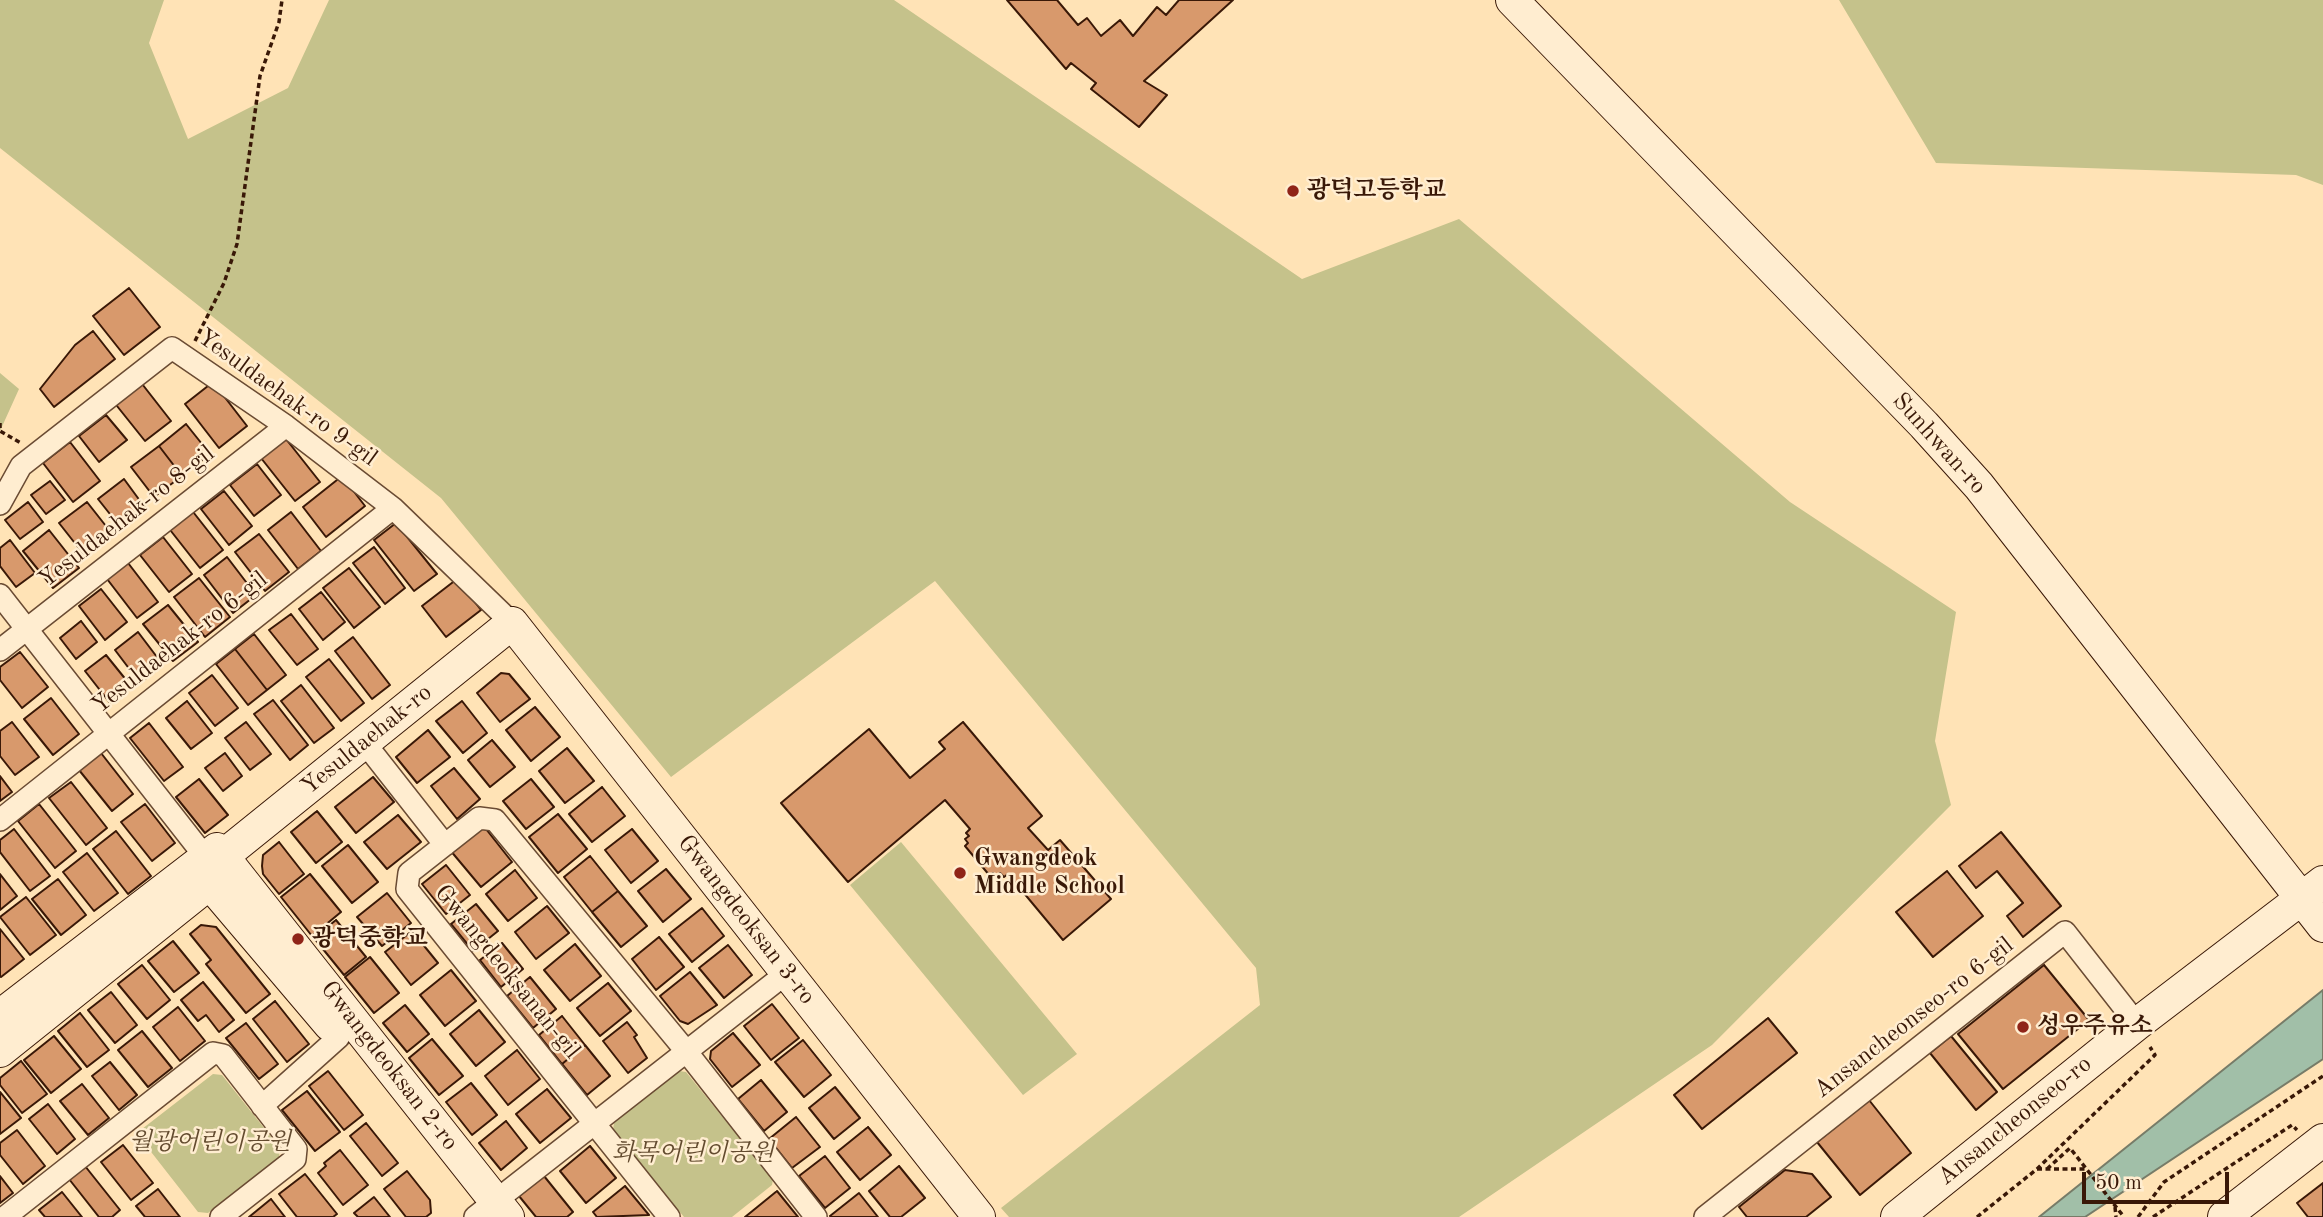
<!DOCTYPE html>
<meta charset="utf-8">
<style>
body{margin:0}
#map{position:relative;width:2323px;height:1217px;overflow:hidden;background:#ffe3b6;font-family:"Old Standard TT",serif}
canvas{display:block}
.scale{position:absolute;left:2082px;top:1172px;width:147px;height:32px;box-sizing:border-box;border:4px solid #391807;border-top:0;padding-left:9px;font-size:21px;line-height:24px;white-space:nowrap;color:#391807;-webkit-text-stroke:5px #ffedd0;paint-order:stroke}
</style>
<div id="map">
<canvas width="2323" height="1217"></canvas>
<div class="scale">50 m</div>
</div>
<script>
const c = document.querySelector('canvas').getContext('2d');
c.lineJoin = 'round';
function fillPath(path, color) { c.fillStyle = color; c.fill(path, 'evenodd'); }
const toPath = rows => new Path2D(rows.map(r => 'M' + r).join(''));
function stroke(path, color, width, dash) { c.strokeStyle = color; c.lineWidth = width; c.lineCap = dash ? 'butt' : 'round'; c.setLineDash(dash || []); c.stroke(path); }
function drawText(font, color, halo, rows, align = 'center') {
  c.font = font + ' "Old Standard TT","Noto Serif KR",serif'; c.lineWidth = 5; c.setLineDash([]); c.textBaseline = 'middle'; c.strokeStyle = halo; c.fillStyle = color; for (const [text, x, y, turn = 0] of rows) {
    c.save(); c.translate(x, y); c.rotate((+turn || 0) * Math.PI / 180); c.textAlign = isNaN(turn) ? turn : align; if (halo) c.strokeText(text, 0, 0); c.fillText(text, 0, 0); c.restore();
  }
}
fillPath(toPath([
 [0,0,164,0,149,43,188,139,288,88,329,0,894,0,1302,279,1459,219,1790,502,1956,612,1935,741,1951,805,1712,1045,1459,1217,1009,1217,1001,1208,1260,1005,1256,968,935,581,671,777,441,498,0,148],
 [1839,0,2323,0,2323,185,2296,175,1936,163],
 [0,373,19,389,0,431],
 [901,842,1077,1054,1023,1095,850,885],
 [679,1071,686,1072,773,1179,772,1185,732,1217,684,1217,613,1130,614,1123],
 [213,1074,222,1075,280,1148,279,1157,208,1213,198,1212,141,1139,142,1129]
]), '#c5c28b');
const water = toPath([
 [2323,990,2323,1059,2085,1217,2039,1217,2323,990]
]);
fillPath(water, '#a1bfa8');
stroke(water, '#777c68', 2);
const building = toPath([
 [1007,0,1057,0,1078,25,1087,18,1101,36,1120,20,1133,36,1157,7,1166,15,1179,0,1233,0,1144,81,1167,95,1139,127,1091,89,1096,83,1071,63,1066,69,1007,0],
 [129,288,160,327,124,355,93,316,129,288],
 [93,331,115,359,54,407,40,389,75,345,93,331],
 [139,380,171,421,145,441,113,401,139,380],
 [213,382,247,426,219,448,185,404,213,382],
 [106,415,127,440,99,462,79,436,106,415],
 [186,424,210,454,182,476,159,446,186,424],
 [286,439,320,482,295,501,261,458,286,439],
 [70,442,100,481,73,502,43,463,70,442],
 [159,446,182,476,154,497,131,467,159,446],
 [257,464,281,495,254,516,230,485,257,464],
 [342,476,365,506,326,537,303,507,342,476],
 [124,479,146,509,121,528,98,499,124,479],
 [50,481,65,500,46,514,31,495,50,481],
 [224,491,252,526,229,545,201,509,224,491],
 [28,502,43,522,20,539,5,520,28,502],
 [87,502,113,535,85,556,59,523,87,502],
 [190,508,223,550,200,568,167,526,190,508],
 [291,512,321,551,298,569,268,530,291,512],
 [396,523,437,574,414,591,374,540,396,523],
 [49,530,79,568,53,588,23,551,49,530],
 [259,534,289,572,265,591,235,552,259,534],
 [163,537,192,574,169,592,140,555,163,537],
 [10,540,35,573,16,587,0,566,0,548,10,540],
 [374,547,405,588,385,604,353,563,374,547],
 [227,557,256,595,233,613,204,575,227,557],
 [125,559,158,602,137,618,104,575,125,559],
 [349,568,380,607,354,628,323,588,349,568],
 [199,578,230,617,205,637,174,597,199,578],
 [457,579,481,610,446,637,422,606,457,579],
 [101,589,127,622,105,640,79,606,101,589],
 [321,592,345,622,323,640,299,609,321,592],
 [168,605,198,642,173,661,143,624,168,605],
 [291,614,318,649,297,665,269,630,291,614],
 [81,621,97,642,76,659,60,638,81,621],
 [138,632,163,665,140,683,115,650,138,632],
 [254,634,286,675,267,690,235,649,254,634],
 [353,637,390,685,372,699,335,651,353,637],
 [235,649,267,690,248,705,216,664,235,649],
 [20,652,48,687,22,708,0,680,0,667,20,652],
 [106,655,131,686,110,703,85,671,106,655],
 [329,659,364,703,341,721,306,677,329,659],
 [501,673,509,674,530,699,500,722,477,693,501,673],
 [212,675,238,708,215,726,189,693,212,675],
 [301,685,334,728,314,743,281,701,301,685],
 [51,698,79,734,53,755,24,719,51,698],
 [273,700,308,745,290,760,254,714,273,700],
 [187,701,212,733,191,749,166,718,187,701],
 [462,701,487,733,463,753,436,721,462,701],
 [535,707,560,737,531,761,506,730,535,707],
 [12,722,39,757,15,775,0,756,0,731,12,722],
 [246,722,271,754,250,770,225,738,246,722],
 [963,722,1042,816,1028,828,1048,850,1060,840,1111,899,1063,940,1008,874,1004,877,1000,873,996,877,993,873,990,876,965,846,968,843,965,839,969,836,966,833,970,829,945,800,848,882,781,803,869,729,910,778,945,749,939,742,963,722],
 [149,723,183,767,164,781,130,738,149,723],
 [428,730,450,757,417,783,396,757,428,730],
 [492,740,515,767,490,787,468,760,492,740],
 [567,748,594,781,565,803,539,771,567,748],
 [101,753,133,794,112,811,79,770,101,753],
 [225,753,242,776,223,791,205,768,225,753],
 [454,768,480,799,457,819,431,786,454,768],
 [0,776,12,792,0,801,0,776],
 [373,777,394,802,356,833,335,807,373,777],
 [199,779,228,815,205,833,176,797,199,779],
 [531,779,554,807,526,829,503,801,531,779],
 [71,782,107,828,86,845,49,798,71,782],
 [602,787,625,816,592,842,569,814,602,787],
 [39,804,76,851,55,868,18,821,39,804],
 [145,804,175,843,152,861,121,822,145,804],
 [317,811,342,842,316,863,291,832,317,811],
 [558,814,587,849,558,873,529,837,558,814],
 [398,815,421,842,387,869,364,842,398,815],
 [14,829,50,876,30,891,0,852,0,840,14,829],
 [477,829,486,829,512,862,481,887,450,850,477,829],
 [632,829,658,861,631,883,605,850,632,829],
 [116,831,151,876,128,894,93,849,116,831],
 [2001,832,2061,906,2023,937,2007,916,2023,903,1997,871,1976,888,1959,866,2001,832],
 [279,842,304,874,279,894,263,874,262,866,263,855,279,842],
 [348,845,378,882,352,903,322,866,348,845],
 [87,853,118,893,94,911,63,872,87,853],
 [590,856,618,891,592,912,564,877,590,856],
 [446,865,470,895,446,914,422,884,446,865],
 [666,869,691,899,663,922,638,891,666,869],
 [515,870,537,898,508,921,486,894,515,870],
 [1947,871,1983,916,1933,957,1896,912,1947,871],
 [0,874,17,896,0,910,0,874],
 [310,874,341,912,312,936,281,897,310,874],
 [58,879,86,915,61,935,32,899,58,879],
 [618,891,647,926,621,947,592,912,618,891],
 [387,893,411,923,382,946,357,917,387,893],
 [26,897,56,935,30,955,0,917,26,897],
 [476,904,498,931,473,951,451,924,476,904],
 [547,906,569,933,536,959,515,932,547,906],
 [702,908,724,936,692,962,669,934,702,908],
 [336,920,366,957,344,975,314,938,336,920],
 [201,925,216,927,270,994,246,1013,206,964,211,960,190,934,201,925],
 [0,929,24,959,1,977,0,976,0,929],
 [412,931,438,963,411,985,385,952,412,931],
 [659,937,684,967,656,990,632,959,659,937],
 [173,941,199,973,174,992,148,961,173,941],
 [502,943,523,969,501,987,480,960,502,943],
 [575,944,601,976,570,1001,544,970,575,944],
 [728,945,752,975,724,998,699,968,728,945],
 [370,957,399,993,374,1013,345,977,370,957],
 [142,965,170,1000,147,1019,118,984,142,965],
 [2044,965,2089,1020,2003,1089,1958,1034,2044,965],
 [451,970,476,1001,445,1026,420,995,451,970],
 [690,972,717,1005,688,1024,680,1021,660,996,690,972],
 [530,977,556,1009,533,1028,507,996,530,977],
 [203,982,234,1020,219,1032,206,1015,198,1021,181,1000,203,982],
 [608,983,631,1011,600,1036,577,1008,608,983],
 [111,992,137,1025,115,1043,88,1010,111,992],
 [275,1001,309,1044,287,1062,253,1019,275,1001],
 [772,1004,799,1038,771,1060,744,1026,772,1004],
 [405,1005,429,1034,407,1052,383,1023,405,1005],
 [178,1007,205,1041,180,1061,153,1027,178,1007],
 [479,1010,505,1042,476,1066,450,1034,479,1010],
 [80,1013,109,1050,87,1067,58,1031,80,1013],
 [562,1016,585,1045,562,1064,539,1035,562,1016],
 [1768,1018,1797,1053,1702,1129,1674,1095,1768,1018],
 [627,1022,637,1035,634,1037,647,1058,628,1073,603,1041,627,1022],
 [246,1023,278,1064,259,1079,226,1038,246,1023],
 [142,1031,172,1068,148,1087,118,1050,142,1031],
 [733,1033,760,1065,732,1087,710,1059,711,1051,733,1033],
 [54,1036,81,1069,51,1093,24,1060,54,1036],
 [1951,1036,1997,1092,1976,1110,1930,1053,1951,1036],
 [432,1039,463,1076,439,1095,409,1058,432,1039],
 [803,1040,831,1075,804,1097,775,1062,803,1040],
 [585,1045,610,1076,587,1095,562,1064,585,1045],
 [517,1050,540,1079,508,1105,485,1076,517,1050],
 [21,1061,47,1094,22,1113,0,1085,0,1078,21,1061],
 [110,1062,137,1095,119,1110,92,1076,110,1062],
 [328,1071,363,1115,344,1130,309,1086,328,1071],
 [761,1080,787,1112,764,1131,738,1099,761,1080],
 [471,1083,497,1115,472,1135,446,1102,471,1083],
 [82,1084,109,1118,88,1135,60,1101,82,1084],
 [835,1087,860,1118,834,1139,809,1108,835,1087],
 [547,1089,571,1118,540,1143,516,1114,547,1089],
 [307,1091,340,1132,315,1151,282,1110,307,1091],
 [0,1092,21,1118,0,1134,0,1092],
 [1869,1100,1911,1153,1860,1195,1817,1142,1869,1100],
 [48,1104,75,1139,57,1154,29,1119,48,1104],
 [796,1117,820,1147,792,1168,769,1139,796,1117],
 [506,1121,527,1148,501,1170,479,1143,506,1121],
 [366,1123,398,1163,382,1176,350,1136,366,1123],
 [868,1127,891,1155,860,1180,837,1152,868,1127],
 [17,1130,45,1166,23,1184,0,1155,0,1143,17,1130],
 [123,1145,153,1183,131,1200,101,1162,123,1145],
 [590,1146,616,1178,586,1203,560,1171,590,1146],
 [340,1150,368,1185,343,1205,318,1173,326,1166,324,1163,340,1150],
 [825,1156,850,1188,825,1208,799,1176,825,1156],
 [85,1166,120,1210,112,1217,99,1217,69,1179,85,1166],
 [899,1166,925,1198,901,1217,890,1217,869,1191,899,1166],
 [1785,1170,1812,1174,1831,1197,1806,1217,1747,1217,1739,1207,1785,1170],
 [407,1171,430,1200,431,1213,426,1217,406,1217,384,1189,407,1171],
 [305,1174,337,1214,333,1217,297,1217,279,1194,305,1174],
 [0,1176,13,1193,0,1203,0,1176],
 [544,1176,573,1212,567,1217,536,1217,519,1196,544,1176],
 [2323,1183,2323,1217,2308,1217,2297,1203,2323,1183],
 [625,1186,649,1215,597,1217,593,1212,625,1186],
 [158,1189,180,1217,145,1217,136,1206,158,1189],
 [777,1191,798,1217,745,1217,777,1191],
 [62,1192,82,1217,45,1217,39,1210,62,1192],
 [859,1193,878,1217,831,1217,830,1216,859,1193],
 [374,1197,390,1217,358,1217,354,1213,374,1197],
 [271,1199,285,1217,249,1217,271,1199]
]);
fillPath(building, '#d8996c');
stroke(building, '#391807', 2);
const street = toPath([
 [0,504,21,466,172,348,286,426,393,508,512,623],
 [0,595,206,858],
 [0,650,286,426],
 [364,742,445,845],
 [0,820,393,508],
 [262,1106,339,1037],
 [5,1217,213,1053,223,1055,296,1149,295,1159,221,1217],
 [475,1217,788,972],
 [669,1217,407,889,409,873,479,818,495,820,686,1051,816,1217],
 [1705,1217,2065,932,2137,1024]
]);
const secondary = toPath([
 [1512,0,1924,425,1979,486,2323,926],
 [223,856,512,623,979,1217],
 [195,866,330,1025],
 [0,1016,217,849,508,1217],
 [0,1051,226,870],
 [1897,1217,2137,1024,2323,882],
 [2224,1217,2323,1140]
]);
stroke(street, '#6a4b33', 24);
stroke(secondary, '#391807', 34);
stroke(toPath([
 [195,341,224,283,237,244,260,76,279,22,282,0],
 [0,423,0,431,21,443],
 [2037,1169,2087,1169],
 [2047,1169,2070,1148,2124,1217],
 [2115,1207,2116,1217],
 [1977,1217,2037,1169,2155,1055,2150,1047],
 [2138,1217,2164,1182,2323,1076],
 [2153,1217,2292,1125,2297,1130]
]), '#391807', 3.5, [5, 3.5]);
stroke(street, '#ffedd0', 21);
stroke(secondary, '#ffedd0', 32);
for (const [x, y, r, color] of [
 [1293,191,7,"#8f2418"],
 [960,873,7,"#8f2418"],
 [298,939,7,"#8f2418"],
 [2023,1027,7,"#8f2418"]
]) { const dot = new Path2D(); dot.arc(x, y, r, 0, 2 * Math.PI); c.fillStyle = color; c.fill(dot); stroke(dot, '#ffedd0', 2.5); }
drawText('bold 24px', '#391807', '#ffedd0', [
 ["광덕고등학교",1307,191],
 ["Gwangdeok",974,859],
 ["Middle School",974,887],
 ["광덕중학교",312,939],
 ["성우주유소",2037,1027]
], 'left');
drawText('24px', '#391807', '#ffedd0', [
 ["Yesuldaehak-ro 9-gil",287,398,36],
 ["Sunhwan-ro",1939,444,48],
 ["Yesuldaehak-ro 8-gil",127,517,-38],
 ["Yesuldaehak-ro 6-gil",180,643,-38],
 ["Yesuldaehak-ro",367,740,-39],
 ["Gwangdeoksan 3-ro",746,920,52],
 ["Gwangdeoksanan-gil",507,972,51],
 ["Ansancheonseo-ro 6-gil",1914,1018,-38],
 ["Gwangdeoksan 2-ro",389,1066,52],
 ["Ansancheonseo-ro",2015,1121,-39]
]);
drawText('italic 24px', '#634b2f', '#ffedd0', [
 ["월광어린이공원",210,1143],
 ["화목어린이공원",693,1154]
]);
</script>
